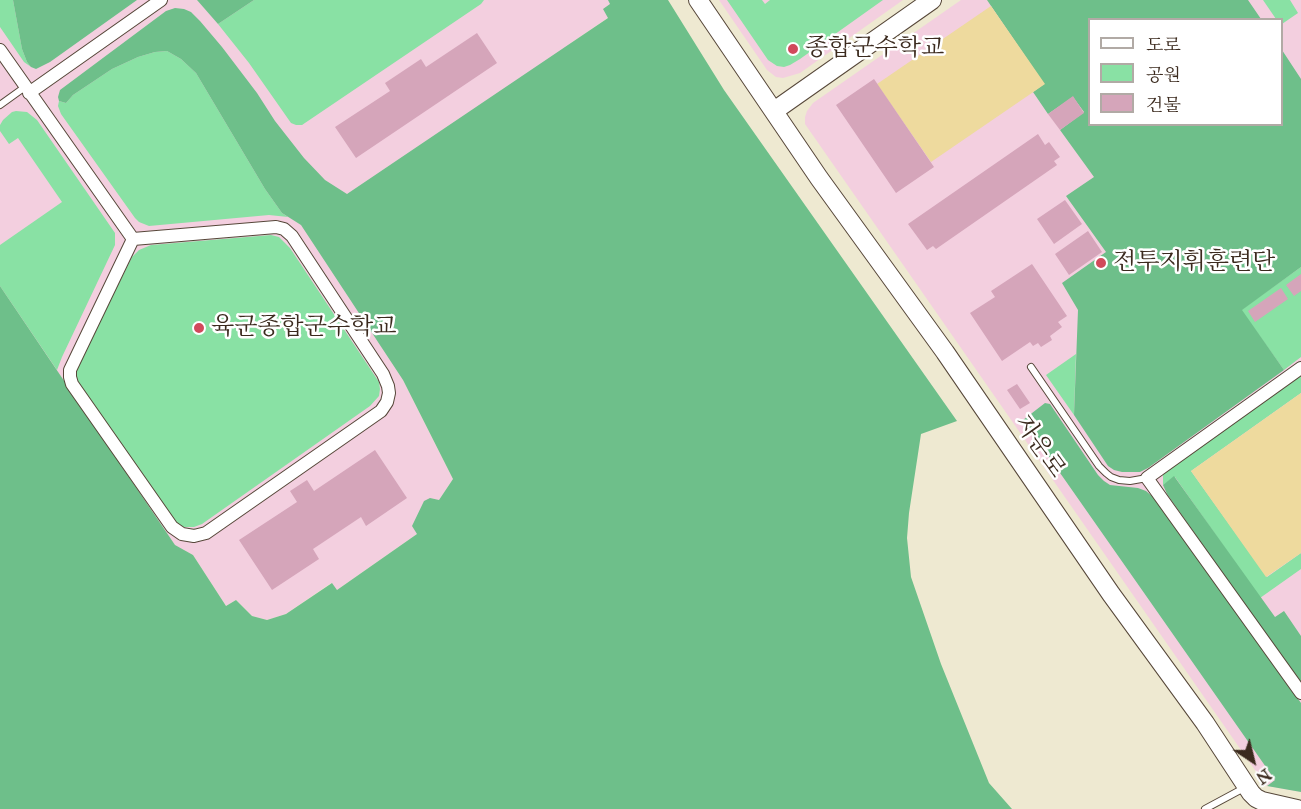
<!DOCTYPE html>
<meta charset="utf-8">
<style>
body{margin:0}
#map{position:relative;width:1301px;height:809px;overflow:hidden;background:#eee9d1;font-family:"IM FELL Great Primer","Noto Serif KR",serif}
canvas{display:block}
.legend{position:absolute;left:1088px;top:18px;width:195px;height:108px;box-sizing:border-box;background:#fff;border:2px solid #b1aaa5;margin:0;padding:8px 10px;list-style:none;font-size:18px;color:#3b2a1e}
.legend li{display:flex;align-items:center;gap:12px;height:30px}
.legend b{width:30px;border:2px solid #b1aaa5}
.north{position:absolute;left:1223px;top:731px;width:60px;height:60px;-webkit-text-stroke:4px #fff;paint-order:stroke;rotate:145deg;font-size:16px;font-weight:700;line-height:24px;text-align:center;color:#3b2a1e}
.north::after{content:'';display:block;margin:auto;width:21px;height:27px;background:#3b2a1e;clip-path:polygon(50% 0,100% 100%,50% 72%,0 100%)}
</style>
<div id="map">
<canvas width="1301" height="809"></canvas>
<ul class="legend">
<li><b style="height:8px;background:#fff"></b>도로</li>
<li><b style="height:16px;background:#89e1a4"></b>공원</li>
<li><b style="height:16px;background:#d5a5ba"></b>건물</li>
</ul>
<div class="north">N</div>
</div>
<script>
const c = document.querySelector('canvas').getContext('2d');
c.lineJoin = 'round';
function fillPath(path, color) { c.fillStyle = color; c.fill(path, 'evenodd'); }
const toPath = rows => new Path2D(rows.map(r => 'M' + r).join(''));
function stroke(path, color, width, dash) { c.strokeStyle = color; c.lineWidth = width; c.lineCap = dash ? 'butt' : 'round'; c.setLineDash(dash || []); c.stroke(path); }
function drawText(font, color, halo, rows, align = 'center') {
  c.font = font + ' "IM FELL Great Primer","Noto Serif KR",serif'; c.lineWidth = 5; c.setLineDash([]); c.textBaseline = 'middle'; c.strokeStyle = halo; c.fillStyle = color; for (const [text, x, y, turn = 0] of rows) {
    c.save(); c.translate(x, y); c.rotate((+turn || 0) * Math.PI / 180); c.textAlign = isNaN(turn) ? turn : align; if (halo) c.strokeText(text, 0, 0); c.fillText(text, 0, 0); c.restore();
  }
}
fillPath(toPath([
 [0,0,634,0,571,43,403,380,453,479,417,534,337,590,331,583,286,614,267,620,252,616,236,600,226,606,193,555,175,546,0,286],
 [719,0,903,0,800,73,783,78,776,77,767,70],
 [961,0,1301,0,1301,792,1267,786,1264,783,805,124,805,117,807,111,813,103],
 [1090,20,1282,20,1282,124,1090,124]
]), '#f3cfdf');
fillPath(toPath([
 [0,0,13,0,22,49,27,62,31,67,24,62,0,27],
 [254,0,484,0,481,4,302,125,296,125,291,123,249,63,218,24],
 [727,0,762,0,765,4,770,0,883,0,800,59,790,65,784,67,777,66,768,60],
 [1263,0,1290,0,1298,13,1282,24,1282,20,1276,19],
 [167,51,181,59,196,73,265,189,282,213,288,217,269,215,149,226,139,222,135,218,61,114,58,106,59,101,66,103,73,95,112,69,138,57,155,52],
 [16,111,27,112,37,120,115,233,115,245,62,357,57,370,0,286,0,245,62,202,18,138,9,144,0,131,0,125,3,120,12,112],
 [271,235,279,237,290,248,379,382,380,389,379,396,370,406,202,524,194,527,181,527,176,523,77,385,74,373,132,257,139,250,151,245],
 [1301,267,1301,357,1284,370,1241,310],
 [1076,354,1074,415,1046,375],
 [1301,376,1301,393,1191,471,1267,577,1301,553,1301,569,1260,598,1175,477,1163,485,1163,475,1167,468]
]), '#89e1a4');
fillPath(toPath([
 [13,0,137,0,50,62,36,69,31,67,27,62,22,49],
 [197,0,254,0,218,24],
 [608,0,668,0,724,90,957,421,921,434,909,513,907,538,911,577,941,664,989,783,1012,809,0,809,0,286,175,545,193,555,226,606,236,600,252,616,267,620,286,614,332,583,337,590,417,534,412,526,424,501,430,498,439,500,453,479,403,380,301,225,282,213,265,189,196,73,181,59,167,51,155,52,138,57,112,69,73,95,66,103,59,101,58,97,60,90,166,11,175,8,184,9,191,12,200,21,222,47,257,93,275,121,304,158,325,180,347,194,608,18,603,9,610,4],
 [987,0,1248,0,1261,19,1090,20,1090,124,1282,124,1282,50,1301,79,1301,267,1242,310,1284,370,1148,468,1140,472,1122,472,1114,470,1108,466,1074,415,1078,310,1062,283,1106,252,1066,196,1094,177,1060,130,1084,112,1073,97,1048,114,1033,92,1044,84],
 [1045,403,1050,404,1098,475,1104,481,1110,485,1138,488,1146,491,1153,497,1301,703,1301,792,1267,786,1275,780,1023,420],
 [1174,476,1275,617,1284,611,1301,636,1301,685,1167,494,1163,485]
]), '#6ebf8a');
fillPath(toPath([
 [991,6,1045,84,931,162,877,84],
 [1301,393,1301,553,1266,577,1191,471]
]), '#eeda9e');
fillPath(toPath([
 [477,33,497,63,356,158,335,127,390,91,385,83,421,59,426,67],
 [874,79,934,167,896,193,836,105],
 [1073,96,1084,113,1060,130,1048,114],
 [1038,134,1045,145,1049,142,1060,157,1054,161,1057,165,936,249,933,246,927,250,908,224],
 [1065,200,1082,224,1054,244,1037,219],
 [1088,231,1102,252,1069,275,1055,254],
 [1032,264,1067,316,1058,322,1062,327,1050,336,1052,340,1041,347,1038,343,1033,346,1030,342,1002,361,970,313,995,297,991,291],
 [1301,274,1301,291,1294,296,1286,285],
 [1281,288,1288,299,1255,322,1248,311],
 [1017,384,1030,403,1020,409,1007,390],
 [375,450,407,498,366,526,361,517,313,549,319,559,272,590,239,540,297,502,290,491,307,480,314,491]
]), '#d5a5ba');
const lane = toPath([
 [0,105,25,87],
 [1031,367,1099,466,1106,473,1111,477,1119,480,1130,481,1147,478],
 [1205,809,1244,788]
]);
const street = toPath([
 [0,50,133,239],
 [29,93,161,0],
 [276,227,284,229,292,236,383,374,388,386,389,393,387,402,381,411,206,533,194,536,182,534,172,527,72,384,70,377,70,370,133,239,276,227],
 [1301,368,1147,478,1301,693]
]);
const secondary = toPath([
 [698,0,819,178,945,352,1111,594,1205,723,1251,793,1256,798,1262,801,1297,809],
 [774,111,932,0]
]);
stroke(lane, '#564739', 8);
stroke(street, '#564739', 14);
stroke(secondary, '#564739', 20);
stroke(lane, '#fff', 6);
stroke(street, '#fff', 12);
stroke(secondary, '#fff', 18);
for (const [x, y, r, color] of [
 [793,49,6,"#d1495b"],
 [1101,263,6,"#d1495b"],
 [199,328,6,"#d1495b"]
]) { const dot = new Path2D(); dot.arc(x, y, r, 0, 2 * Math.PI); c.fillStyle = color; c.fill(dot); stroke(dot, '#fff', 2); }
drawText('24px', '#3b2a1e', '#fff', [
 ["종합군수학교",805,49],
 ["전투지휘훈련단",1113,263],
 ["육군종합군수학교",211,328]
], 'left');
drawText('24px', '#3b2a1e', '#fff', [
 ["자운로",1039,447,55]
]);
</script>
